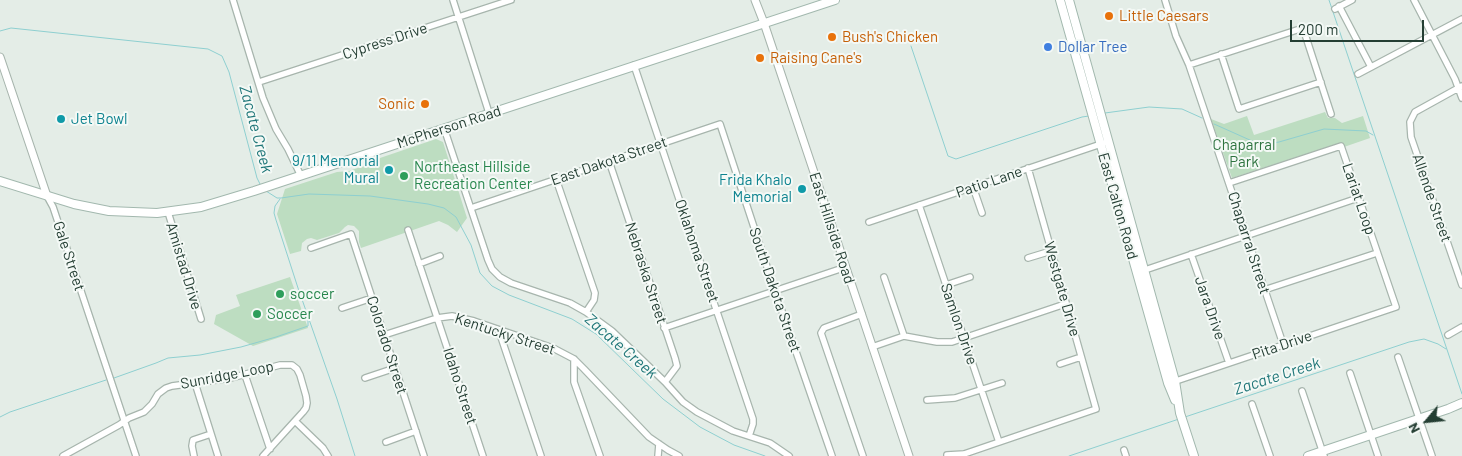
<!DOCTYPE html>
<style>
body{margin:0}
#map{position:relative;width:1462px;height:456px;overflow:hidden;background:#e4ede7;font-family:Barlow,sans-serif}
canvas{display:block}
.north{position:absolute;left:1402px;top:396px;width:50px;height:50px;-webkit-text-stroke:4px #f4f9f6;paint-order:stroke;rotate:242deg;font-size:14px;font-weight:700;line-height:20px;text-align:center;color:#243e33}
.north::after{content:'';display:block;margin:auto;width:18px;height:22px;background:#243e33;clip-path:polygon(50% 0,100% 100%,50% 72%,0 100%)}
.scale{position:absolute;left:1290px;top:20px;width:134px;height:22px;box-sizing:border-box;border:2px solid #243e33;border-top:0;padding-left:6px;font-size:15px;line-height:18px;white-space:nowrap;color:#243e33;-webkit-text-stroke:4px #f4f9f6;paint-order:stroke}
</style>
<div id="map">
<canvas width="1462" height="456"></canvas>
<div class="north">N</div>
<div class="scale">200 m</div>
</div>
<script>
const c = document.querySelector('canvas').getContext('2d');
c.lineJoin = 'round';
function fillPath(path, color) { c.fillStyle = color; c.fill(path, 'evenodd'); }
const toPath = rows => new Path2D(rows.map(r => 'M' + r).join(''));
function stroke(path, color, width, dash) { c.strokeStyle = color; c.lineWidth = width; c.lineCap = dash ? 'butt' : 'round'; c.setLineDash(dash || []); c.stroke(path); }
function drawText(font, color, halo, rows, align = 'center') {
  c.font = font + ' Barlow,sans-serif'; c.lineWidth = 4; c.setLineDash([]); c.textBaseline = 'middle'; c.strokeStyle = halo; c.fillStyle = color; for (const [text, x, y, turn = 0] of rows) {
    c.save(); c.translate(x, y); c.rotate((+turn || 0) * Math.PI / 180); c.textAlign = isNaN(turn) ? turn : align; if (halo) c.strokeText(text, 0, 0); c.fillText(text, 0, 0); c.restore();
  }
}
fillPath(toPath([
 [1325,112,1328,118,1335,118,1342,123,1363,116,1370,138,1344,147,1343,144,1340,143,1232,178,1211,119,1224,124,1247,116,1254,135],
 [436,139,443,142,467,218,457,232,448,225,439,221,361,248,359,242,359,231,354,226,348,225,345,227,339,233,317,240,311,238,307,239,302,243,301,251,290,254,277,214,285,189,337,172,349,171,369,164,380,158],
 [290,277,308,328,253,346,214,324,216,315,240,306,236,295]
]), '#bdddc1');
stroke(toPath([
 [1329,0,1462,394],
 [0,31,11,28,208,49,222,56,229,72,257,178,260,184],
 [911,46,948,156,956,159,1082,117,1089,116],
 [1105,113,1149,107,1182,109,1202,118],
 [1214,124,1261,145,1279,142,1324,129,1366,131,1373,135],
 [266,191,277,198,281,198,309,194,370,196,428,204,444,208,456,217,471,245,480,273,492,286,509,295,572,319,596,334,663,399,700,427,734,445,765,456],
 [280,199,275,206,274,213,276,220,298,288,337,399,355,456],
 [114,378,156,363,168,358,200,355,241,347,276,337,308,326,308,319],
 [0,417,10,412,106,380],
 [1185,417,1409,342,1424,339,1438,344,1446,349],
 [1069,456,1179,419]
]), '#8ecfd0', 1);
const minor = toPath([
 [233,0,263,98,276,129,288,149,301,176],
 [453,0,489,113],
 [1165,0,1176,36,1189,65,1283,344],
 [1414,0,1455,79,1462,98],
 [1339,6,1371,67],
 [1335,9,1352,0],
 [1221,54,1239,109,1321,82],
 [634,65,753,419,753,424,749,436],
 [1189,65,1303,28,1331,114],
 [1358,74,1462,19],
 [259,82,511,0],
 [1462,86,1415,112,1410,122,1411,137,1462,285],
 [444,128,488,260,492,269,500,277,511,283,570,303,586,312,612,331,665,382,683,402,697,412,733,431,770,443,789,456],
 [609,161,675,358,677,366,665,382],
 [556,179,595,293,594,300,586,312],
 [973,187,982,213],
 [47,196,53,207,136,456],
 [919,205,999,442],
 [471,208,720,124,775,291,832,456],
 [168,212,201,319],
 [869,222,1104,143],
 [408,230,483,456],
 [311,248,351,234,424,456],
 [1191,254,1229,363],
 [1028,258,1051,251],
 [419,264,440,256],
 [1142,271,1358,198],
 [884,277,904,336],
 [946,285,970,277],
 [1264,290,1377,253],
 [342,308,372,298],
 [862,314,824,328,821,333,863,456],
 [664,328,846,267],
 [499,331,541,456],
 [384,335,437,318,452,316,474,321,553,348,574,359,584,369,649,437,668,450,679,456],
 [1448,335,1462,327],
 [872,347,904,336,937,342,952,342,1065,304],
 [1398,357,1432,456],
 [574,359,574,382,600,456],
 [1060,364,1081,357],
 [1350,373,1378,456],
 [245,375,270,449],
 [365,378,395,368],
 [1173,382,1396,307,1341,146,1229,183],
 [195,383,218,456],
 [1302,391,1324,456],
 [927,400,955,398,1002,383],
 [1252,404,1270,456],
 [295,421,323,448,328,456],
 [386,442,416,431],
 [1124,450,1126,456],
 [947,455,964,454,1096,409,1028,168],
 [63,456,119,425,129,418,144,412,152,404,158,394,166,388,172,386,231,378,280,365,292,365,297,369,300,375,306,396,307,403,306,408,303,412,263,456],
 [194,456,192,446,193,440,211,434],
 [658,456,659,444]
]);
const tertiary = toPath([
 [755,0,764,23,909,456],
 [0,57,47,196]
]);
const secondary = toPath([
 [1060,0,1168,383,1175,400],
 [1069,0,1175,381,1180,413,1194,456],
 [0,181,74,204,109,211,157,213,201,207,254,191,835,0],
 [1308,456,1448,409,1462,403]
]);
stroke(minor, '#a7b5ad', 8);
stroke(tertiary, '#a7b5ad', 9);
stroke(secondary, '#a2b8ae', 10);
stroke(minor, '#fff', 5.5);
stroke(tertiary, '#fff', 7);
stroke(secondary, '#fff', 8);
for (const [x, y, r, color] of [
 [1109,16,5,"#e8710a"],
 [832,37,5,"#e8710a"],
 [1048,47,5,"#3f7fe0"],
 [760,58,5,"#e8710a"],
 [425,104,5,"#e8710a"],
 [61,119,5,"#0f9aa8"],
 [389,170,5,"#0f9aa8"],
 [404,176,5,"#2e9e5b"],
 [802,189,5,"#0f9aa8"],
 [280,294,5,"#2e9e5b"],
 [257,314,5,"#2e9e5b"]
]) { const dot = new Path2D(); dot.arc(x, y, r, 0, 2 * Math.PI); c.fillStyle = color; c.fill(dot); stroke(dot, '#f4f9f6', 2); }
drawText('15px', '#c56008', '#f4f9f6', [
 ["Little Caesars",1119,16],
 ["Bush's Chicken",842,37],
 ["Raising Cane's",770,58],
 ["Sonic",415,104,"right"]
], 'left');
drawText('15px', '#243e33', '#f4f9f6', [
 ["Cypress Drive",385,41,-18],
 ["McPherson Road",449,127,-18],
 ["East Dakota Street",609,161,-19],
 ["Patio Lane",989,182,-19],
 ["Allende Street",1432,198,71],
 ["Lariat Loop",1359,199,71],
 ["East Calton Road",1118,206,74],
 ["East Hillside Road",832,228,72],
 ["Chaparral Street",1249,243,72],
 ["Oklahoma Street",697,251,71],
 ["Gale Street",69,256,72],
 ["Amistad Drive",184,266,73],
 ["Nebraska Street",646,273,72],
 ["Westgate Drive",1062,289,74],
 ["South Dakota Street",775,290,71],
 ["Jara Drive",1210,308,71],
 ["Samlon Drive",959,324,71],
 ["Kentucky Street",505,334,18],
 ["Colorado Street",387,345,72],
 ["Pita Drive",1282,345,-19],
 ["Sunridge Loop",227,375,-11],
 ["Idaho Street",460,386,72]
]);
drawText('15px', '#366cbe', '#f4f9f6', [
 ["Dollar Tree",1058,47]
], 'left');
drawText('15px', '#0d838f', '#f4f9f6', [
 ["Jet Bowl",71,119,"left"],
 ["9/11 Memorial",379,161],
 ["Mural",379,178],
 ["Frida Khalo",792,180],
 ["Memorial",792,197]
], 'right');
drawText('15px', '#2f7440', '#f4f9f6', [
 ["Chaparral",1244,145],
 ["Park",1244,162]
]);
drawText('15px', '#27864d', '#f4f9f6', [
 ["Northeast Hillside",414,167],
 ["Recreation Center",414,184],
 ["soccer",290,294],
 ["Soccer",267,314]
], 'left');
drawText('italic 16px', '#1f7678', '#f4f9f6', [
 ["Zacate Creek",256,129,75],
 ["Zacate Creek",621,346,41],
 ["Zacate Creek",1277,376,-18]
]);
</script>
